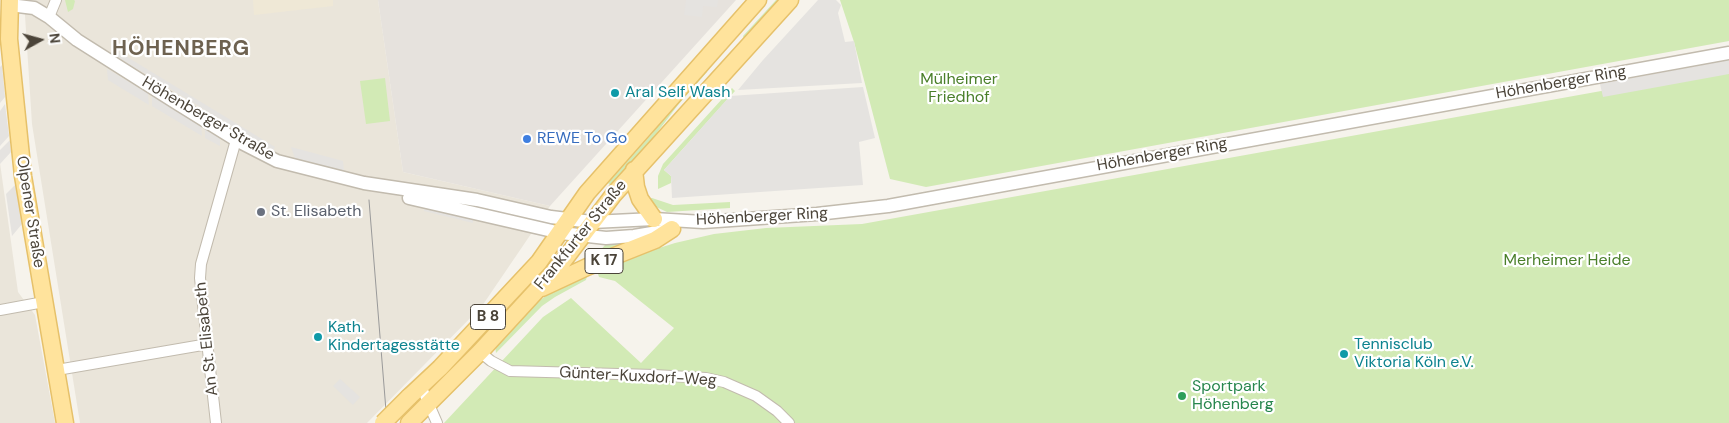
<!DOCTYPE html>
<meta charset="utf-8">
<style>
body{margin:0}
#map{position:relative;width:1729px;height:423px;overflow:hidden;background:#f6f3ec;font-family:"DM Sans",sans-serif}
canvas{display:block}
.north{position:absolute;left:15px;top:15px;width:50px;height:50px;-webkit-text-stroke:4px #fff;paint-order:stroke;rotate:83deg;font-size:14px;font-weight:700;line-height:20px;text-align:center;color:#4b4439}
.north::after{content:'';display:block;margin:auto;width:18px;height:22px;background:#4b4439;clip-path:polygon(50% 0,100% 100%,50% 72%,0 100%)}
</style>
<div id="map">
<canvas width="1729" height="423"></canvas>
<div class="north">N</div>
</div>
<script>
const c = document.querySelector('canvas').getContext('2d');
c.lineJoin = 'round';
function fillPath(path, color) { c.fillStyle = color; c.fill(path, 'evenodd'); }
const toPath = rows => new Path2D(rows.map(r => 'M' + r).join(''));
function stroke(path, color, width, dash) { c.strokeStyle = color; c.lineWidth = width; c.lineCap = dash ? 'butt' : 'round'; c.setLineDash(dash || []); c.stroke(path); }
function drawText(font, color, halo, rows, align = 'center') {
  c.font = font + ' "DM Sans",sans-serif'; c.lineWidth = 4.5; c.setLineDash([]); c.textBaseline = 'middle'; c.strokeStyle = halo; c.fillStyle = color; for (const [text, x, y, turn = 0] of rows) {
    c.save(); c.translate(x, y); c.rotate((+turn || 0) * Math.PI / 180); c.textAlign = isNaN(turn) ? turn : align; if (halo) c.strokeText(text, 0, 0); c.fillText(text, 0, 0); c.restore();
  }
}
fillPath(toPath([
 [24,0,378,0,403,172,550,206,482,306,367,423,80,423,32,124],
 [0,163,18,292,35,315,55,423,0,423]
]), '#eae5da');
fillPath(toPath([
 [378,0,736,0,550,206,403,172]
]), '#e6e2dd');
fillPath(toPath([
 [253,0,333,0,333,6,254,15]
]), '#efe8d6');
fillPath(toPath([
 [74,0,75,1,73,9,68,12,65,0],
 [776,0,780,0,744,39,743,36],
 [840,0,1729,0,1729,41,926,187,890,179,854,42],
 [1729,68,1729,423,444,423,543,317,571,298,641,363,674,328,615,281,599,277,596,268,675,243,714,234,766,228,862,224],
 [708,69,707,72,678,105,643,151,611,186,608,183,651,135,679,98],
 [385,78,390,121,366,124,360,81],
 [732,88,735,91,664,170,671,176,671,183,658,189,658,176,663,164],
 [647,198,652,198,673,205,730,202,730,208,667,212,652,205],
 [633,242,594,257,606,244],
 [554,256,556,258,453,371,451,371],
 [588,272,586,280,555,297,542,306,496,353,495,346,540,300,555,290]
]), '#d2eab5');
fillPath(toPath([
 [686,0,718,0,717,7,703,6,702,17,684,15],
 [818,0,836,0,841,5,838,13,845,42,854,41,862,83,738,90,763,60],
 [114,49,275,147,273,151,111,53],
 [1729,60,1729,74,1603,97,1600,84],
 [2,65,5,97,0,103,0,67],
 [107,69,148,93,149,105,108,80],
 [863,87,875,138,859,142,863,185,672,198,671,176,664,170,730,96],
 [152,95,201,124,202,136,152,106],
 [5,104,9,136,0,146,0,111],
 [205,127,220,136,220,146,205,138],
 [10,140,11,152,0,164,0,150],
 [291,147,343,161,344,171,295,158],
 [16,184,22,224,12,236,6,194],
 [425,206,473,219,473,223,424,211],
 [340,379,360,397,353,405,333,386]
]), '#e5e3e0');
const minor = toPath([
 [49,17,56,0],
 [0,310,44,302],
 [480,352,491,361,510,371,654,375,706,378,724,382,756,396,777,411,789,423],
 [57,370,208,344],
 [421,386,437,423],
 [216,423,200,278,201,264,236,140]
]);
const tertiary = toPath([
 [10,5,34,8,49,17,77,40,178,104,236,140,277,161,364,183,477,200,551,217,592,222,654,219,703,222,817,214,888,206,1729,53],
 [409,198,561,233,606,238,634,236,664,231]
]);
const primary = toPath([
 [10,0,9,39,23,176,65,423],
 [634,170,636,187,640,199,654,219],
 [542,288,587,267,655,240,672,229],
 [409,397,440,368,539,262,587,193,758,0],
 [409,423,480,352,561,264,614,194,790,0]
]);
stroke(minor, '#c2bbae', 12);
stroke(tertiary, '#c2bbae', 15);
stroke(primary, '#e6c16a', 19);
stroke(minor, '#fff', 10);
stroke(tertiary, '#fff', 12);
stroke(primary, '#ffe39c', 16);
stroke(toPath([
 [369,200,387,423]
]), '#9a9a9a', 1);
const primaryBridge = toPath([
 [383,423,409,397]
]);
stroke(primaryBridge, '#e6c16a', 19, []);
stroke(primaryBridge, '#ffe39c', 16);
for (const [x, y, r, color] of [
 [615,93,5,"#0f9aa8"],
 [527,139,5,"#3f7fe0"],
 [261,212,5,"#6b7280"],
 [318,337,5,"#0f9aa8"],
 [1344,354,5,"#0f9aa8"],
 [1182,396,5,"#2e9e5b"]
]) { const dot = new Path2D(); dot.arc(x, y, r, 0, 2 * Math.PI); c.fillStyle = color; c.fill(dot); stroke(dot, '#fff', 2); }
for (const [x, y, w] of [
 [604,261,38],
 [488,317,35]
]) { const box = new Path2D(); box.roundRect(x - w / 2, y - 12.5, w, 25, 4); c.fillStyle = '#fff'; c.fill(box); stroke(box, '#4b4439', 1); }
drawText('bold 15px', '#4b4439', null, [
 ["K 17",604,261],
 ["B 8",488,317]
]);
drawText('16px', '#4a7f2a', '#fff', [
 ["Mülheimer",959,80],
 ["Friedhof",959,98],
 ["Merheimer Heide",1567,261]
]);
drawText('16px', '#4b4439', '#fff', [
 ["Höhenberger Ring",1561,83,-10],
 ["Höhenberger Straße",208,119,30],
 ["Höhenberger Ring",1162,155,-10],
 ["Olpener Straße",30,212,81],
 ["Höhenberger Ring",762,217,-3],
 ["Frankfurter Straße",581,235,-51],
 ["An St. Elisabeth",207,339,-96],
 ["Günter-Kuxdorf-Weg",638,377,3]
]);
drawText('16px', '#0d838f', '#fff', [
 ["Aral Self Wash",625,93],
 ["Kath.",328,328],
 ["Kindertagesstätte",328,346],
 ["Tennisclub",1354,345],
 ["Viktoria Köln e.V.",1354,363]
], 'left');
drawText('16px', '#366cbe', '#fff', [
 ["REWE To Go",537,139]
], 'left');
drawText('16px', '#5b616d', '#fff', [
 ["St. Elisabeth",271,212]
], 'left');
drawText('16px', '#27864d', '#fff', [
 ["Sportpark",1192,387],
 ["Höhenberg",1192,405]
], 'left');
c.letterSpacing = '1px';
drawText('bold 21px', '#6e6250', '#fff', [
 ["HÖHENBERG",181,49]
]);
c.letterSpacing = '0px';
</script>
